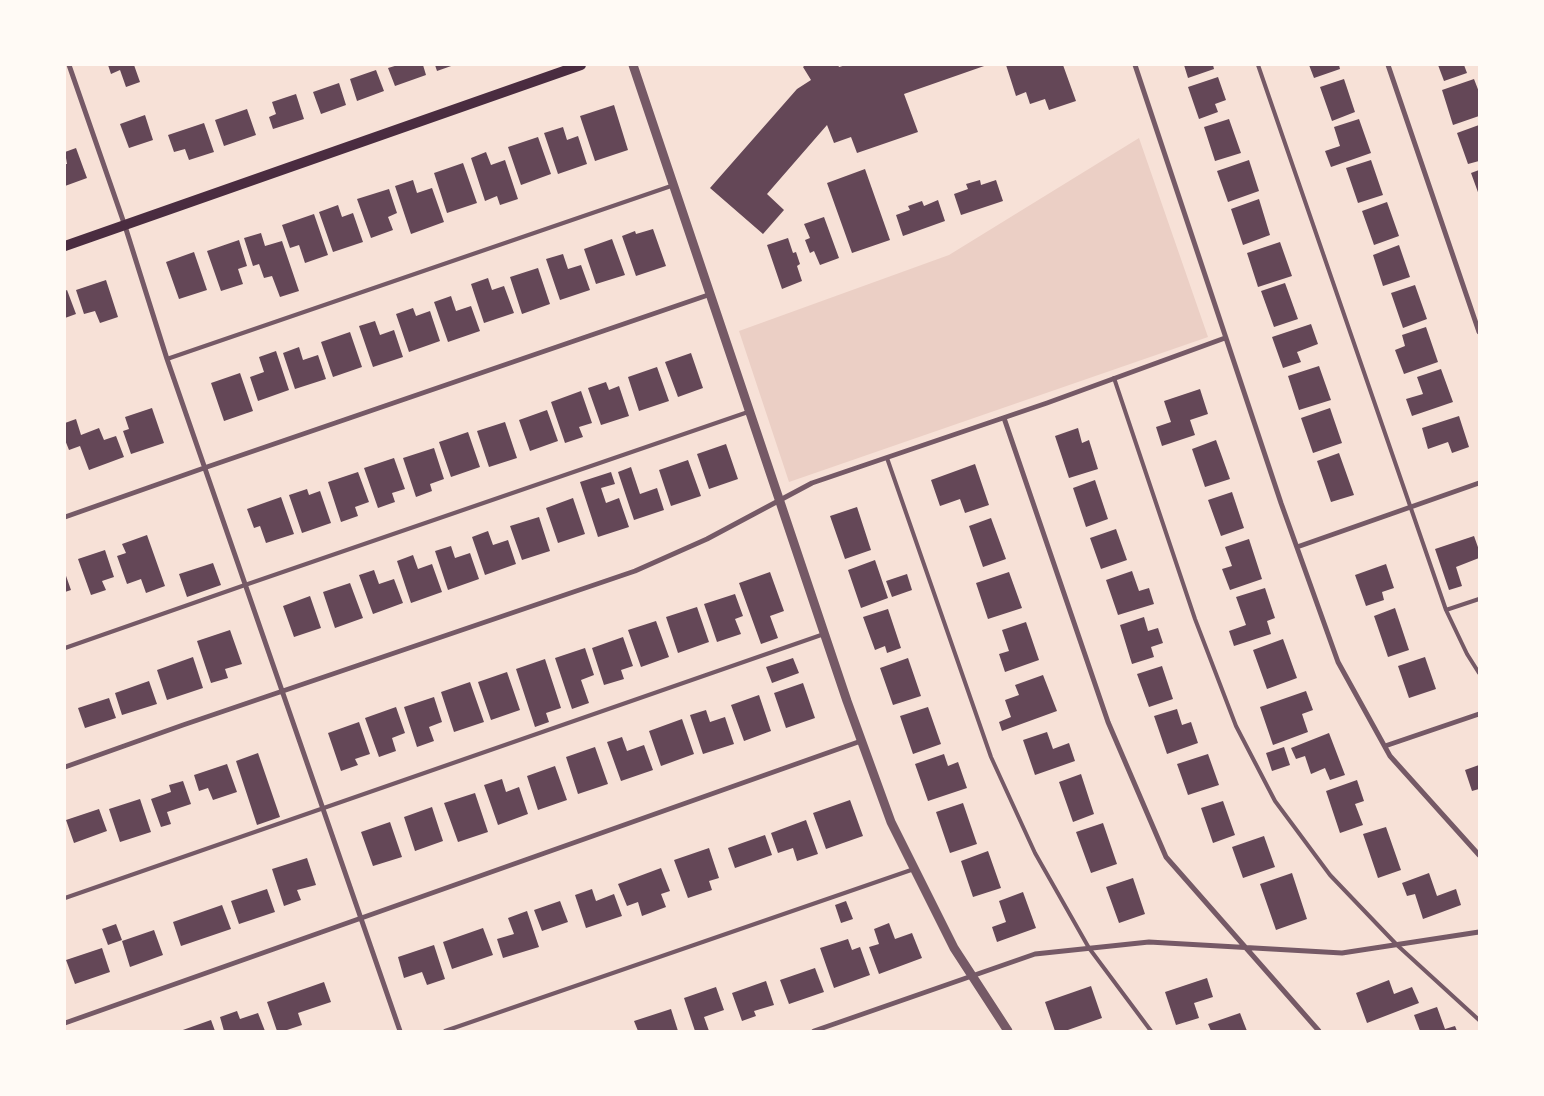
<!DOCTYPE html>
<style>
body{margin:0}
#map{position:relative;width:1544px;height:1096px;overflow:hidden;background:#f7e1d7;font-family:Inter,sans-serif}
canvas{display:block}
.frame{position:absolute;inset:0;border:66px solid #fffaf5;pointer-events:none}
</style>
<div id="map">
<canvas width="1544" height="1096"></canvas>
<div class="frame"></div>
</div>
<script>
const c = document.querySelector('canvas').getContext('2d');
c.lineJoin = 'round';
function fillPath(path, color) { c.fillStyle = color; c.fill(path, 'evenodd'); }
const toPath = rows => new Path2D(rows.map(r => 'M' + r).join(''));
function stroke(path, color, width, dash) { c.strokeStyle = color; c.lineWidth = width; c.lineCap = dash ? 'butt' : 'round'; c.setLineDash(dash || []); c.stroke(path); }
fillPath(toPath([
 [1139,138,1208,337,789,482,739,331,949,255]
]), '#ebcfc5');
fillPath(toPath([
 [108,65,134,65,140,82,126,87,120,70,111,74],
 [398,65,423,65,426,75,395,86,388,68],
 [435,65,454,65,437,71],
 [805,65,838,65,839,67,846,65,987,65,904,94,918,132,857,153,851,137,834,143,827,125,767,194,784,210,763,234,710,188,797,89,811,80,803,67],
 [1006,65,1063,65,1076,101,1049,110,1045,99,1030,104,1026,92,1016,96],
 [1184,65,1213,65,1214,69,1188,78],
 [1309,65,1339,65,1340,69,1314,78],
 [1438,65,1464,65,1467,73,1444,81],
 [376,70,384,91,357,101,350,79],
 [1218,77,1226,100,1215,104,1218,112,1199,119,1188,87],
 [1344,79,1355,112,1332,121,1320,87],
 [1474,79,1479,92,1479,116,1453,125,1442,90],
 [339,83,346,105,321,114,313,92],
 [296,94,304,119,273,129,269,117,276,114,272,102],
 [614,105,628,150,595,161,580,116],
 [247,109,256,135,224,146,215,120],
 [145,115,153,140,129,148,120,124],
 [1229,119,1241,153,1215,161,1204,127],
 [1359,119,1371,153,1331,167,1325,151,1340,146,1334,127],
 [204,123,214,152,189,160,185,149,174,152,168,135],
 [1479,125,1479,161,1468,164,1457,133],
 [563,127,567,140,578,136,587,164,558,174,544,133],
 [538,137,551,174,521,185,508,147],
 [76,148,87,178,65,186,65,164,67,164,65,152],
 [486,152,491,165,505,160,518,199,500,205,497,196,485,201,471,158],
 [1249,160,1259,191,1228,202,1217,171],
 [1371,160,1383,195,1358,203,1346,168],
 [463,163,477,203,447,213,434,173],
 [865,169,890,240,852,253,827,183],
 [1479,170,1479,195,1471,173],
 [413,180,417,193,432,188,444,222,411,234,395,186],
 [980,180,981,185,996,180,1003,201,961,215,954,194,968,189,966,184],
 [389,189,397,213,388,217,393,230,371,238,357,199],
 [1259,199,1270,235,1243,245,1231,209],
 [938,200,945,221,903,236,896,215,910,210,908,206,922,201,924,206],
 [1387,202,1399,236,1374,245,1362,211],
 [338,205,342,217,353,213,363,242,333,252,319,212],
 [314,214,328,255,305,263,299,245,290,248,282,225],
 [824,217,839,258,820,265,814,251,810,253,805,240,810,238,804,224],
 [653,229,666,266,636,276,622,236,635,231,636,234],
 [261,233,265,246,282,241,299,291,280,297,272,276,264,278,259,264,253,266,244,238],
 [788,238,793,253,796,252,800,264,797,266,802,281,782,289,767,245],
 [612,239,625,275,596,284,584,249],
 [239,240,247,266,238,269,243,284,221,291,207,251],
 [1280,242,1292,276,1258,287,1247,253],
 [1399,245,1410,277,1383,286,1373,255],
 [194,252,207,290,179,299,166,262],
 [563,254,568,269,581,265,590,290,560,300,546,259],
 [538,268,550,304,522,314,510,277],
 [488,278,492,290,504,286,514,313,484,323,471,284],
 [106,280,118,317,100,323,95,311,84,314,76,290],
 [1285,283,1298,319,1274,327,1261,291],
 [1415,285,1427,319,1403,328,1391,293],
 [67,290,76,314,65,318,65,291],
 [451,296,456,311,471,306,480,331,448,342,434,302],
 [413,308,416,316,430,311,440,341,409,352,396,314],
 [375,321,380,335,394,330,403,357,373,367,359,326],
 [1311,324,1318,344,1297,352,1301,362,1283,368,1272,337],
 [1426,327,1438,362,1404,374,1395,350,1405,346,1402,335],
 [350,332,362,367,333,377,321,342],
 [299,347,303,360,318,355,326,379,295,389,283,353],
 [276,351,289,390,258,401,250,377,264,372,259,357],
 [691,353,703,388,678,397,665,362],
 [1319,366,1331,400,1299,410,1288,376],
 [657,367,669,401,639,411,628,377],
 [1441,369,1453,402,1412,416,1406,399,1423,394,1417,377],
 [240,373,253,411,224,421,211,383],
 [606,382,609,390,619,386,629,416,601,425,588,388],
 [1200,389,1208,414,1190,420,1195,435,1162,446,1156,427,1171,422,1164,401],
 [581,391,592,423,579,427,583,437,565,443,551,402],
 [152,408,164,443,131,454,123,431,129,429,125,417],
 [1330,408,1342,443,1313,453,1301,418],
 [547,410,558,441,530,451,519,420],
 [1459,416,1469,447,1452,453,1448,442,1428,449,1422,428],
 [76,419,81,435,99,428,104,440,116,436,124,457,89,470,80,446,69,450,65,440,65,423],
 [505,422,517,458,489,467,477,431],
 [1078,428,1082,443,1089,440,1098,469,1069,478,1055,436],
 [468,432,480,467,451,477,439,442],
 [1216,440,1230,479,1205,487,1192,449],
 [726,444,738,479,709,489,697,454],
 [434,448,444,479,430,484,432,491,416,497,403,458],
 [1339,453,1354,495,1331,502,1317,461],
 [394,458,405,489,392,493,395,502,378,508,364,468],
 [688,460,701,496,671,506,659,470],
 [975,464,989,505,965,513,960,499,940,506,931,480],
 [631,467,640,494,657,488,664,510,634,520,618,472],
 [358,472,369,502,355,507,358,516,341,522,328,482],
 [611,472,615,484,601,488,606,503,619,498,629,527,598,537,580,482],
 [1095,480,1108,519,1086,527,1073,488],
 [307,489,309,495,320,491,331,523,302,533,289,495],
 [1232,492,1244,528,1221,536,1208,500],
 [281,497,294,534,266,543,260,526,254,528,247,509],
 [573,498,585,534,558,543,546,508],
 [857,507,871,550,845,559,830,516],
 [539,517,550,551,522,560,510,526],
 [991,518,1006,559,983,567,969,526],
 [1116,529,1127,560,1101,569,1090,538],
 [488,531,493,545,508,540,516,564,485,575,472,537],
 [147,535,165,586,146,593,141,579,127,584,117,556,126,553,122,544],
 [1474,536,1479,550,1479,558,1456,567,1462,586,1449,590,1435,549],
 [1249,539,1262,579,1230,590,1222,569,1232,566,1225,547],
 [451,546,455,558,470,553,479,579,448,590,435,551],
 [105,550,114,577,102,581,106,590,91,595,78,559],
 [413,555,418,569,432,564,442,592,411,603,397,561],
 [875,560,888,598,861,608,848,570],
 [213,563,221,585,187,597,179,574],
 [1386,564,1394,588,1382,592,1384,600,1366,606,1355,575],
 [374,570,379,584,394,579,403,603,373,614,359,575],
 [1132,571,1139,591,1149,588,1154,604,1118,615,1106,580],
 [770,572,784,611,770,616,778,638,761,644,739,583],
 [1009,572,1022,608,988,619,976,583],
 [65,573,71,590,65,592],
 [907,574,912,590,892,597,886,581],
 [350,583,363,618,335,628,323,592],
 [1265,588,1275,618,1267,621,1271,634,1234,646,1229,631,1246,625,1236,597],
 [735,594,743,616,735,619,741,634,717,642,704,604],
 [310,596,321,628,294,637,283,606],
 [697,607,709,642,678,653,666,617],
 [1395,608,1409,650,1388,657,1374,616],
 [888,609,901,648,887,653,885,646,875,650,863,617],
 [1144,617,1148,631,1158,628,1163,643,1151,647,1154,657,1132,664,1120,625],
 [656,621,669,657,641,667,628,630],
 [1026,622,1039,660,1005,672,999,654,1009,651,1002,630],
 [230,630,242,664,225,669,228,678,211,683,197,641],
 [623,637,633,666,621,670,624,679,604,685,592,648],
 [1283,639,1297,678,1267,689,1253,650],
 [585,648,594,675,581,680,589,703,572,709,555,658],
 [193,657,203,688,167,700,157,670],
 [1425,657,1436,689,1409,698,1398,666],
 [793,658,799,673,772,683,766,667],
 [908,658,921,696,893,705,880,668],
 [545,659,561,708,546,713,549,722,535,727,516,669],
 [1162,666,1173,699,1149,707,1137,674],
 [507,672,520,710,491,720,478,682],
 [1043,675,1057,711,1002,731,999,722,1011,717,1005,700,1019,695,1015,685],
 [149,681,157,704,122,715,115,693],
 [470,682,484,722,454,732,441,692],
 [803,683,815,718,786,728,774,693],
 [1306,691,1313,710,1302,714,1308,732,1273,745,1260,707],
 [759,695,771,731,744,741,731,705],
 [434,697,442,722,429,727,434,741,417,747,404,707],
 [109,698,116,718,85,728,78,708],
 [396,707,405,733,392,738,396,751,379,757,365,718],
 [928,707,941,744,913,754,900,716],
 [1177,709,1182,725,1191,722,1198,743,1167,754,1154,716],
 [706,710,710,722,725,717,734,744,703,754,690,715],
 [682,719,694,754,661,766,649,731],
 [359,722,370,754,355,759,358,765,341,771,328,733],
 [1047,732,1053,749,1069,743,1075,761,1035,775,1023,740],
 [1329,733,1345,775,1330,780,1325,768,1311,774,1305,756,1296,759,1291,748],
 [622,737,627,751,644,745,653,770,621,781,607,742],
 [595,747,608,784,578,794,566,757],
 [1284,747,1290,765,1272,771,1266,753],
 [258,753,280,817,257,825,236,761],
 [944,754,948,766,958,762,967,788,928,801,915,764],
 [1208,754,1219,785,1188,795,1177,764],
 [227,764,237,792,213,800,208,788,199,791,194,775],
 [1479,765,1479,789,1472,791,1465,770],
 [555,766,567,800,538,810,527,776],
 [1081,774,1094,814,1073,822,1059,782],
 [502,779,506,792,519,787,528,814,498,825,484,785],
 [1357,780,1364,801,1355,804,1363,825,1340,833,1326,791],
 [183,781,191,804,167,812,171,824,161,827,151,799,171,792,169,785],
 [475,793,488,832,458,842,444,803],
 [140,799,151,832,120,842,109,809],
 [850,800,863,836,826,849,813,813],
 [1223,801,1235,835,1213,843,1201,808],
 [963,803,977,844,950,853,936,812],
 [432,807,443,841,415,851,404,817],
 [99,809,107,831,74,843,66,820],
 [806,820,818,854,797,861,793,848,778,853,771,833],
 [390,822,402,857,373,866,361,832],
 [1103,823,1117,864,1091,873,1076,832],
 [1386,827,1401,870,1378,878,1363,834],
 [765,835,772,855,735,868,728,848],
 [1264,836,1275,867,1243,878,1232,847],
 [709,848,719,878,709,881,712,890,688,898,674,860],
 [988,851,1001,888,973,897,961,861],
 [307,858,316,885,297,890,301,900,284,906,272,869],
 [661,868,670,891,661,894,666,907,642,916,638,902,627,906,618,884],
 [1292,873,1307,919,1276,930,1260,884],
 [1429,873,1437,896,1456,889,1461,905,1423,919,1415,894,1407,896,1402,883],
 [1133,878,1145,914,1119,923,1106,887],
 [267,889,275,912,239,924,231,901],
 [592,889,596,901,614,894,622,916,586,928,575,895],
 [1023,892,1036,928,997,942,992,927,1006,922,999,901],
 [560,901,568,922,542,931,534,910],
 [846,901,853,919,841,923,835,905],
 [222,905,231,929,181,946,173,922],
 [527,911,539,947,503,958,497,939,514,934,508,918],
 [889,923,895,939,912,933,922,958,879,974,869,947,879,944,874,929],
 [116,924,122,940,108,945,102,929],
 [483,928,493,955,452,969,443,942],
 [154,930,163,955,130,967,122,941],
 [848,939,852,950,860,947,870,975,834,988,820,948],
 [434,945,445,979,427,985,422,972,404,978,398,957],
 [102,948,110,972,75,984,66,960],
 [815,968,824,992,789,1004,780,980],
 [1207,978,1213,997,1194,1003,1199,1018,1176,1025,1165,992],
 [1389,980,1394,994,1412,987,1419,1003,1367,1023,1356,993],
 [766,981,774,1005,754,1011,756,1016,742,1021,732,993],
 [324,982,331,1002,298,1013,302,1025,284,1031,277,1031,267,1002],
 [1091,986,1102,1018,1065,1031,1055,1031,1045,1002],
 [716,987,724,1010,704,1017,709,1031,695,1031,684,998],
 [1437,1007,1445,1029,1455,1026,1457,1031,1420,1031,1414,1015],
 [671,1009,678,1031,638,1031,634,1021],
 [237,1011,240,1019,258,1013,265,1031,224,1031,220,1017],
 [1240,1013,1247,1031,1211,1031,1208,1024],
 [211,1020,215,1031,180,1031]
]), '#644757');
stroke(toPath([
 [1258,65,1446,610,1467,654,1479,673],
 [167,359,674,185],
 [1114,378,1195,619,1236,726,1275,801,1330,875,1397,945,1479,1020],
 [887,458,991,757,1035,853,1089,948,1151,1031],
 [1446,610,1479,599],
 [65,648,245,585,748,412],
 [65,898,824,634],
 [445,1031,914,869]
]), '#755966', 4);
stroke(toPath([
 [69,65,125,226,167,359,400,1031],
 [1135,65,1281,503,1338,662,1390,756,1479,855],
 [1388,65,1479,332],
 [1004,418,1108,722,1166,857,1319,1031],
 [65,517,204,468,711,294],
 [1297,547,1479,483],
 [1385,746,1479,714],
 [65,767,183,725,635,571,707,539,812,483,1047,403,1225,338],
 [65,1023,861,741],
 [814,1031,1035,954,1149,942,1342,953,1479,932]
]), '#755966', 5);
stroke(toPath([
 [633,65,847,701,891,822,954,948,1008,1031]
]), '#755966', 9);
stroke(toPath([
 [65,246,581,65]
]), '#4a2c40', 10);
</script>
